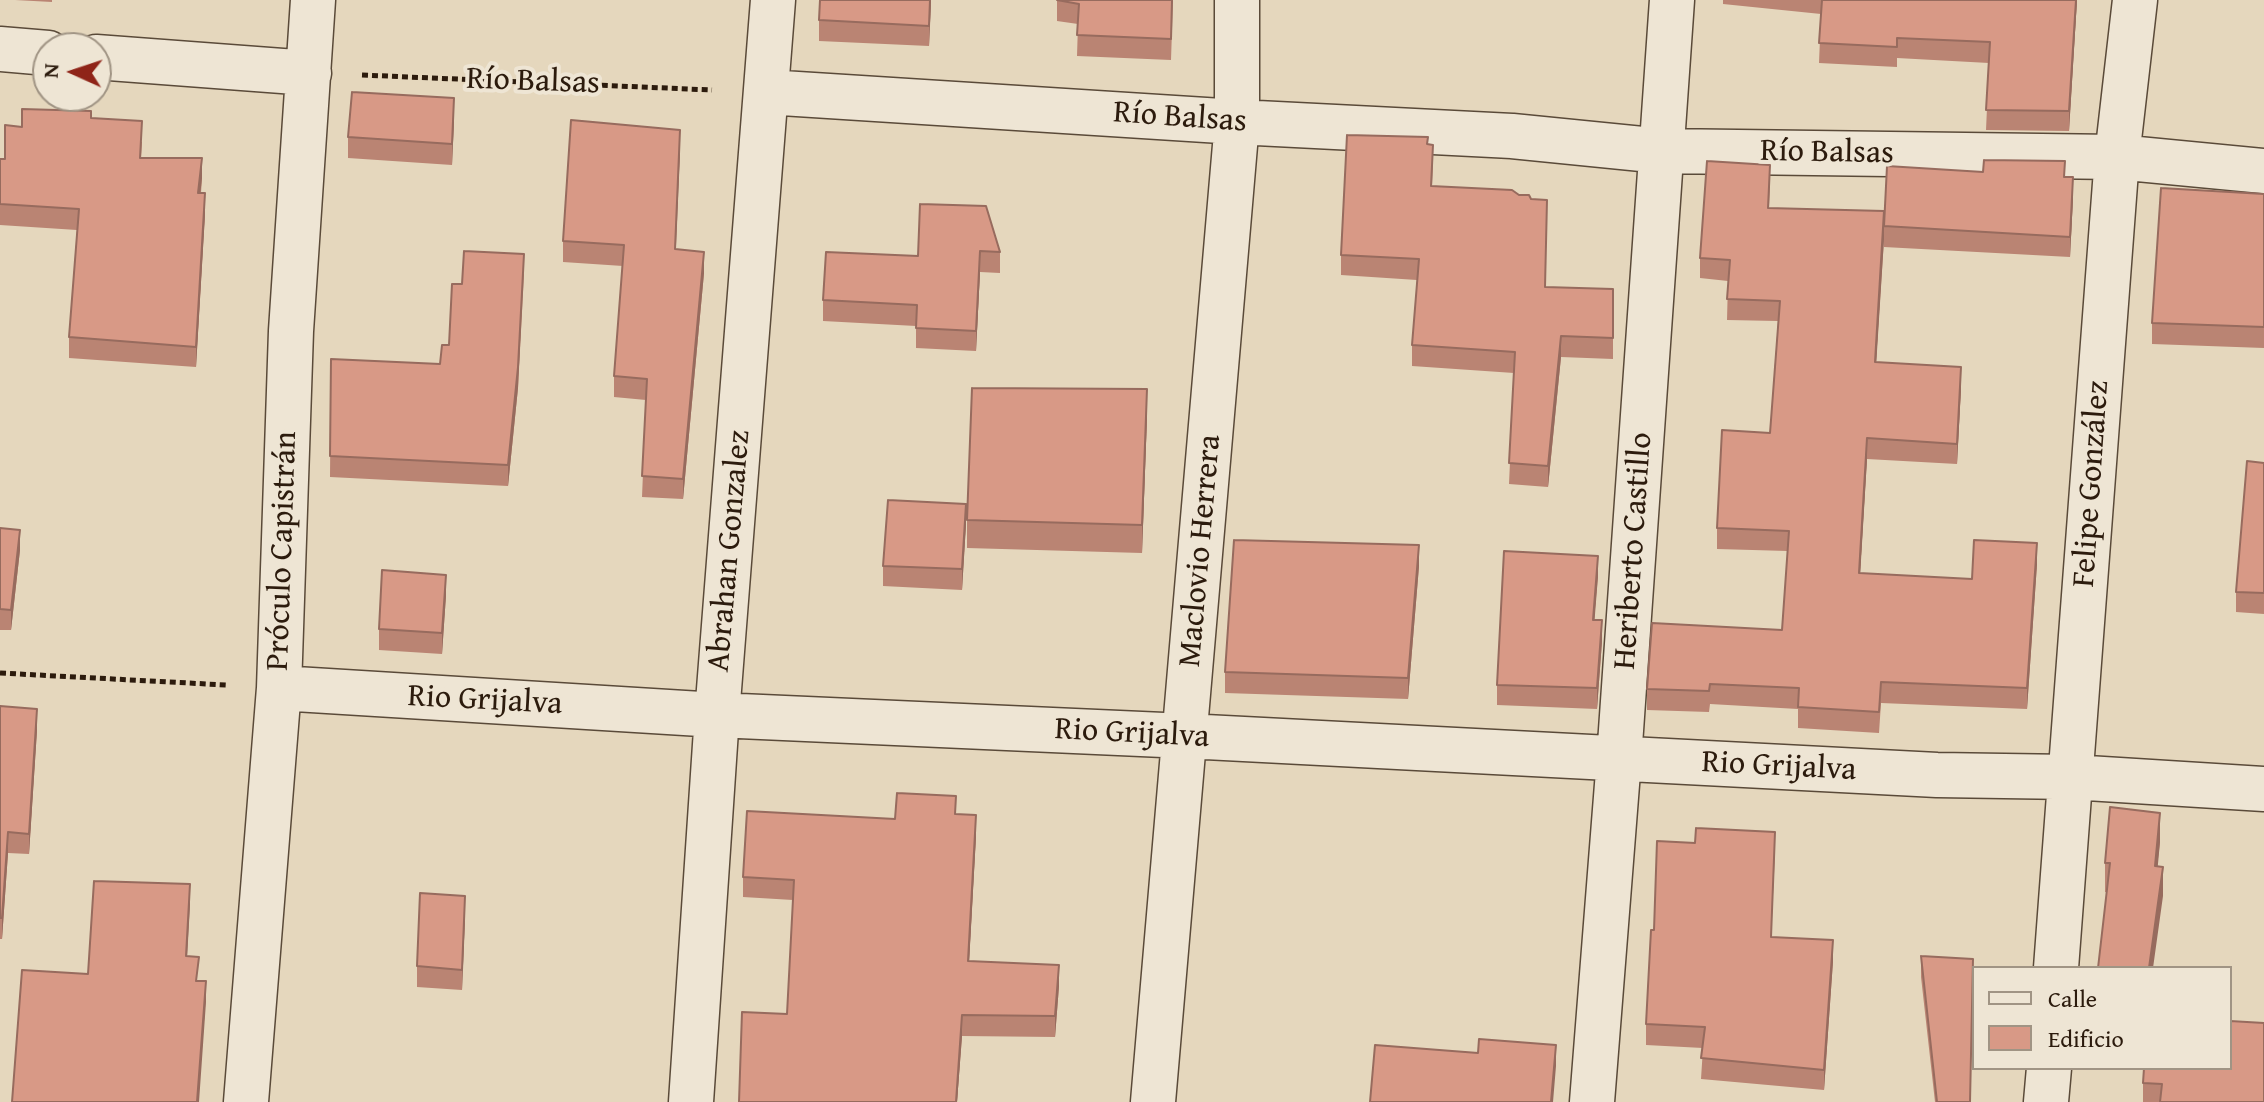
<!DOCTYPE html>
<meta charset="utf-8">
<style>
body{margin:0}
#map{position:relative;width:2264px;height:1102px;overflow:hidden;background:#e5d7bd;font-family:"Gentium Book Plus",serif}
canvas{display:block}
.legend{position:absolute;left:1972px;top:966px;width:260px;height:104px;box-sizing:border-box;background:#eee5d4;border:2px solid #a09484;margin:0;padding:10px 14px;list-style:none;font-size:24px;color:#2c1b0d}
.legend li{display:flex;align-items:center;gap:16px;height:40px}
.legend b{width:40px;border:2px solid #a09484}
.north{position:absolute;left:32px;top:32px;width:80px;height:80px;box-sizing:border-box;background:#eee5d4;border:2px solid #a09484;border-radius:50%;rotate:273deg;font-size:22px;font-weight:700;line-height:32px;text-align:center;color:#2c1b0d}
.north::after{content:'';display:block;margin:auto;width:28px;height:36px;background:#8f2418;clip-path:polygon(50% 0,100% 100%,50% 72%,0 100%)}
</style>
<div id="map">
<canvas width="2264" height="1102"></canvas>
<ul class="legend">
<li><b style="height:10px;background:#eee5d4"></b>Calle</li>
<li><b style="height:22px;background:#d89986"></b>Edificio</li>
</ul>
<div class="north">N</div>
</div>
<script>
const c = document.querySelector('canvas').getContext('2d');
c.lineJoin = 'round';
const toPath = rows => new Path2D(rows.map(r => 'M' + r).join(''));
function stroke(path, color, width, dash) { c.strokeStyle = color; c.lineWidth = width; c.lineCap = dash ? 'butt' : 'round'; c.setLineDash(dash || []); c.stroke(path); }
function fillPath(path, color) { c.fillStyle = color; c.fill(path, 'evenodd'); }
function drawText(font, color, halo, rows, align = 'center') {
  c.font = font + ' "Gentium Book Plus",serif'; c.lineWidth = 8; c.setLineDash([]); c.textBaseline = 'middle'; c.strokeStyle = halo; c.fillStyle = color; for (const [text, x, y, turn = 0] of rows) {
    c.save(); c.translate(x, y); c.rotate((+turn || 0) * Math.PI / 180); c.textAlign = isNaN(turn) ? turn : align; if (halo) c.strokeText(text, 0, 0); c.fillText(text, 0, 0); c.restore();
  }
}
const street = toPath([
 [0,49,48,53],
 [96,57,309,73],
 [766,92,1237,122,1512,136,1662,151,2117,157,2264,171],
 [279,688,717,715,1186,736,1937,775,2071,777,2264,789],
 [2056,968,2117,157,2135,0],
 [246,1102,279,688,291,331,313,0],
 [691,1102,717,715,773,0],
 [1153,1102,1237,122,1237,0],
 [1592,1102,1619,759,1672,0],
 [2046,1102,2049,1068]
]);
stroke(street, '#5a4a39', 47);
stroke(toPath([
 [362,75,712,90],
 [0,673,226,685]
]), '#2c1b0d', 5, [6, 4]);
stroke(street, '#eee5d4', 44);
fillPath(toPath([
 [15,0,52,0,52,2],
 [931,0,929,46,819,41,819,20],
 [1057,0,1173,0,1171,60,1077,56,1078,24,1057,21],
 [1723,0,2077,0,2069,131,1986,130,1989,63,1897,58,1897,67,1819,63,1821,14,1723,4],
 [91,118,142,142,141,158,202,178,201,193,205,214,196,367,69,358,69,337,77,230,0,225,0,159,5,159,22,127],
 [454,119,452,165,348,158,348,137],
 [1428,144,1433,165,1432,186,1546,287,1613,289,1613,359,1561,357,1548,487,1509,484,1514,373,1412,366,1412,345,1417,280,1341,275,1341,255],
 [680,151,675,249,704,273,683,499,642,497,646,400,614,397,614,376,623,266,563,262,563,241],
 [2065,177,2073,198,2070,257,1884,247,1884,239,1876,362,1961,388,1957,464,1867,459,1860,573,1972,579,2037,564,2027,709,1881,703,1879,733,1798,728,1798,709,1710,704,1709,712,1647,710,1647,689,1782,630,1788,551,1717,549,1717,528,1770,433,1778,321,1727,320,1728,281,1700,278,1700,258,1770,186,1769,208,1884,211],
 [2264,194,2264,348,2152,344,2152,323],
 [920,204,1000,252,1000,273,980,272,976,351,916,348,916,326,823,321,823,300,918,256],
 [524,274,518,388,508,486,330,477,331,359,440,364,449,345,462,284],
 [1147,417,1142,553,967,548,967,520],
 [2264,463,2264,614,2236,612,2236,592],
 [966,524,962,590,883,586,883,566],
 [0,528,20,550,11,630,0,630],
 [1419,566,1408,699,1225,693,1225,672],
 [1598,576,1594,620,1602,641,1597,709,1497,705,1497,685],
 [446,595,442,654,379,650,379,629],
 [0,706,37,730,29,854,8,853,2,939,0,939],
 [956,814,976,836,969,962,1059,986,1055,1037,962,1036,957,1102,739,1102,787,1014,793,900,743,897,743,877],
 [2160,842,2157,867,2163,896,2105,892,2105,863],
 [1775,853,1771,937,1833,961,1824,1090,1701,1079,1703,1048,1646,1045,1646,1024,1654,930],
 [465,916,462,990,417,987,417,966],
 [1921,956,1970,1102,1935,1102,1921,977],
 [2264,1023,2264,1102,2143,1102,2143,1083]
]), '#ba8473');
fillPath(toPath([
 [930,0,931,0,929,46,929,26],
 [2076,0,2077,0,2069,131,2069,111],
 [454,98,454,119,452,165,452,144],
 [680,130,680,151,675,269,675,249],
 [202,158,202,178,198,214,198,193],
 [2073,177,2073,198,2070,257,2070,237],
 [205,193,205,214,196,367,196,347],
 [1884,211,1884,239,1875,383,1875,362],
 [980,251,980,272,976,351,976,331],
 [704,252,704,273,683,499,683,479],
 [524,254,518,388,508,486,508,465],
 [1561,336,1561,357,1548,487,1548,466],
 [1961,367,1961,388,1957,464,1957,444],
 [1147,389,1147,417,1142,553,1142,525],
 [1867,438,1867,459,1859,594,1859,573],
 [966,504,966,524,962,590,962,569],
 [20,530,20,550,11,630,11,610],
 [2037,543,2037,564,2027,709,2027,688],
 [1419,545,1419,566,1408,699,1408,678],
 [1598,556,1598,576,1593,640,1593,620],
 [446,575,446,595,442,654,442,633],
 [1602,620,1602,641,1597,709,1597,688],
 [37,709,37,730,29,854,29,834],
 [2160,813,2160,842,2155,896,2155,866],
 [976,815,976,836,968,982,968,961],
 [8,832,8,853,2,939,2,918],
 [2163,867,2163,896,2153,968,2149,968],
 [190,884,190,905,186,977,186,956],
 [465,896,465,916,462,990,462,970],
 [1833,940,1833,961,1824,1090,1824,1070],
 [1059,965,1059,986,1055,1037,1055,1016],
 [206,981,206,1002,199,1102,197,1102],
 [962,1015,962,1036,957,1102,956,1102],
 [1556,1045,1556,1066,1553,1102,1551,1102]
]), '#976b5e');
const building = toPath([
 [820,0,930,0,929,26,819,20,820,0],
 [1057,0,1172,0,1171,39,1077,35,1079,4,1057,0],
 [1822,0,2076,0,2069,111,1986,110,1990,42,1897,38,1897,47,1819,43,1822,0],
 [352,92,454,98,452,144,348,137,352,92],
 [22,109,91,111,91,118,142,121,140,158,202,158,198,193,205,193,196,347,69,337,79,209,0,204,0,159,5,159,5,125,22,127,22,109],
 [571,120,680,130,675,249,704,252,683,479,642,476,647,379,614,376,624,245,563,241,571,120],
 [1347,135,1428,137,1427,144,1433,145,1431,186,1512,190,1519,195,1529,195,1531,199,1547,200,1545,287,1613,289,1613,338,1561,336,1548,466,1509,463,1515,352,1412,345,1419,259,1341,255,1347,135],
 [1984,160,2065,161,2064,177,2073,177,2070,237,1884,226,1887,166,1983,172,1984,160],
 [1707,161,1770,165,1768,208,1884,211,1875,362,1961,367,1957,444,1867,438,1859,573,1972,579,1974,540,2037,543,2027,688,1881,682,1879,712,1798,707,1799,688,1710,684,1709,691,1647,689,1652,623,1782,630,1789,531,1717,528,1722,430,1770,433,1780,301,1727,299,1730,260,1700,258,1707,161],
 [2161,188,2264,194,2264,327,2152,323,2161,188],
 [920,204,986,206,1000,252,980,251,976,331,916,328,917,305,823,300,826,252,918,256,920,204],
 [464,251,524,254,518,367,508,465,330,456,331,359,440,364,442,345,449,345,452,284,462,284,464,251],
 [972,388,1147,389,1142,525,967,520,972,388],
 [2247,461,2264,463,2264,593,2236,592,2247,461],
 [888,500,966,504,962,569,883,566,888,500],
 [0,528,20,530,11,610,0,609,0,528],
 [1234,540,1419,545,1408,678,1225,672,1234,540],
 [1504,551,1598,556,1593,620,1602,620,1597,688,1497,685,1504,551],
 [382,570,446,575,442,633,379,629,382,570],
 [0,706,37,709,29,834,8,832,2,918,0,918,0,706],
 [897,793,956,796,955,814,976,815,968,961,1059,965,1055,1016,962,1015,956,1102,739,1102,742,1012,787,1014,794,880,743,877,747,811,895,819,897,793],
 [2110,807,2160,813,2155,866,2163,867,2149,968,2098,968,2110,863,2105,863,2110,807],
 [1696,828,1775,832,1771,937,1833,940,1824,1070,1701,1058,1705,1027,1646,1024,1651,930,1654,930,1657,841,1695,843,1696,828],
 [94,881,190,884,186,956,199,957,196,981,206,981,197,1102,12,1102,22,970,88,974,94,881],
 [420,893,465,896,462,970,417,966,420,893],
 [1921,956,1973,959,1970,1102,1937,1102,1921,956],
 [2230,1021,2264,1023,2264,1102,2160,1102,2162,1084,2143,1083,2144,1068,2230,1068,2230,1021],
 [1479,1039,1556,1045,1551,1102,1370,1102,1375,1045,1478,1053,1479,1039]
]);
fillPath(building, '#d89986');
stroke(building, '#976b5e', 2);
drawText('32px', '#2c1b0d', '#eee5d4', [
 ["Río Balsas",533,82,2],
 ["Río Balsas",1180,118,4],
 ["Río Balsas",1827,153,1],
 ["Felipe González",2092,484,-86],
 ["Próculo Capistrán",283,551,-88],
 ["Abrahan Gonzalez",730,551,-85],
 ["Maclovio Herrera",1201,551,-85],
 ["Heriberto Castillo",1634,551,-86],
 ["Rio Grijalva",485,701,3],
 ["Rio Grijalva",1132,734,3],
 ["Rio Grijalva",1779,767,3]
]);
</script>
